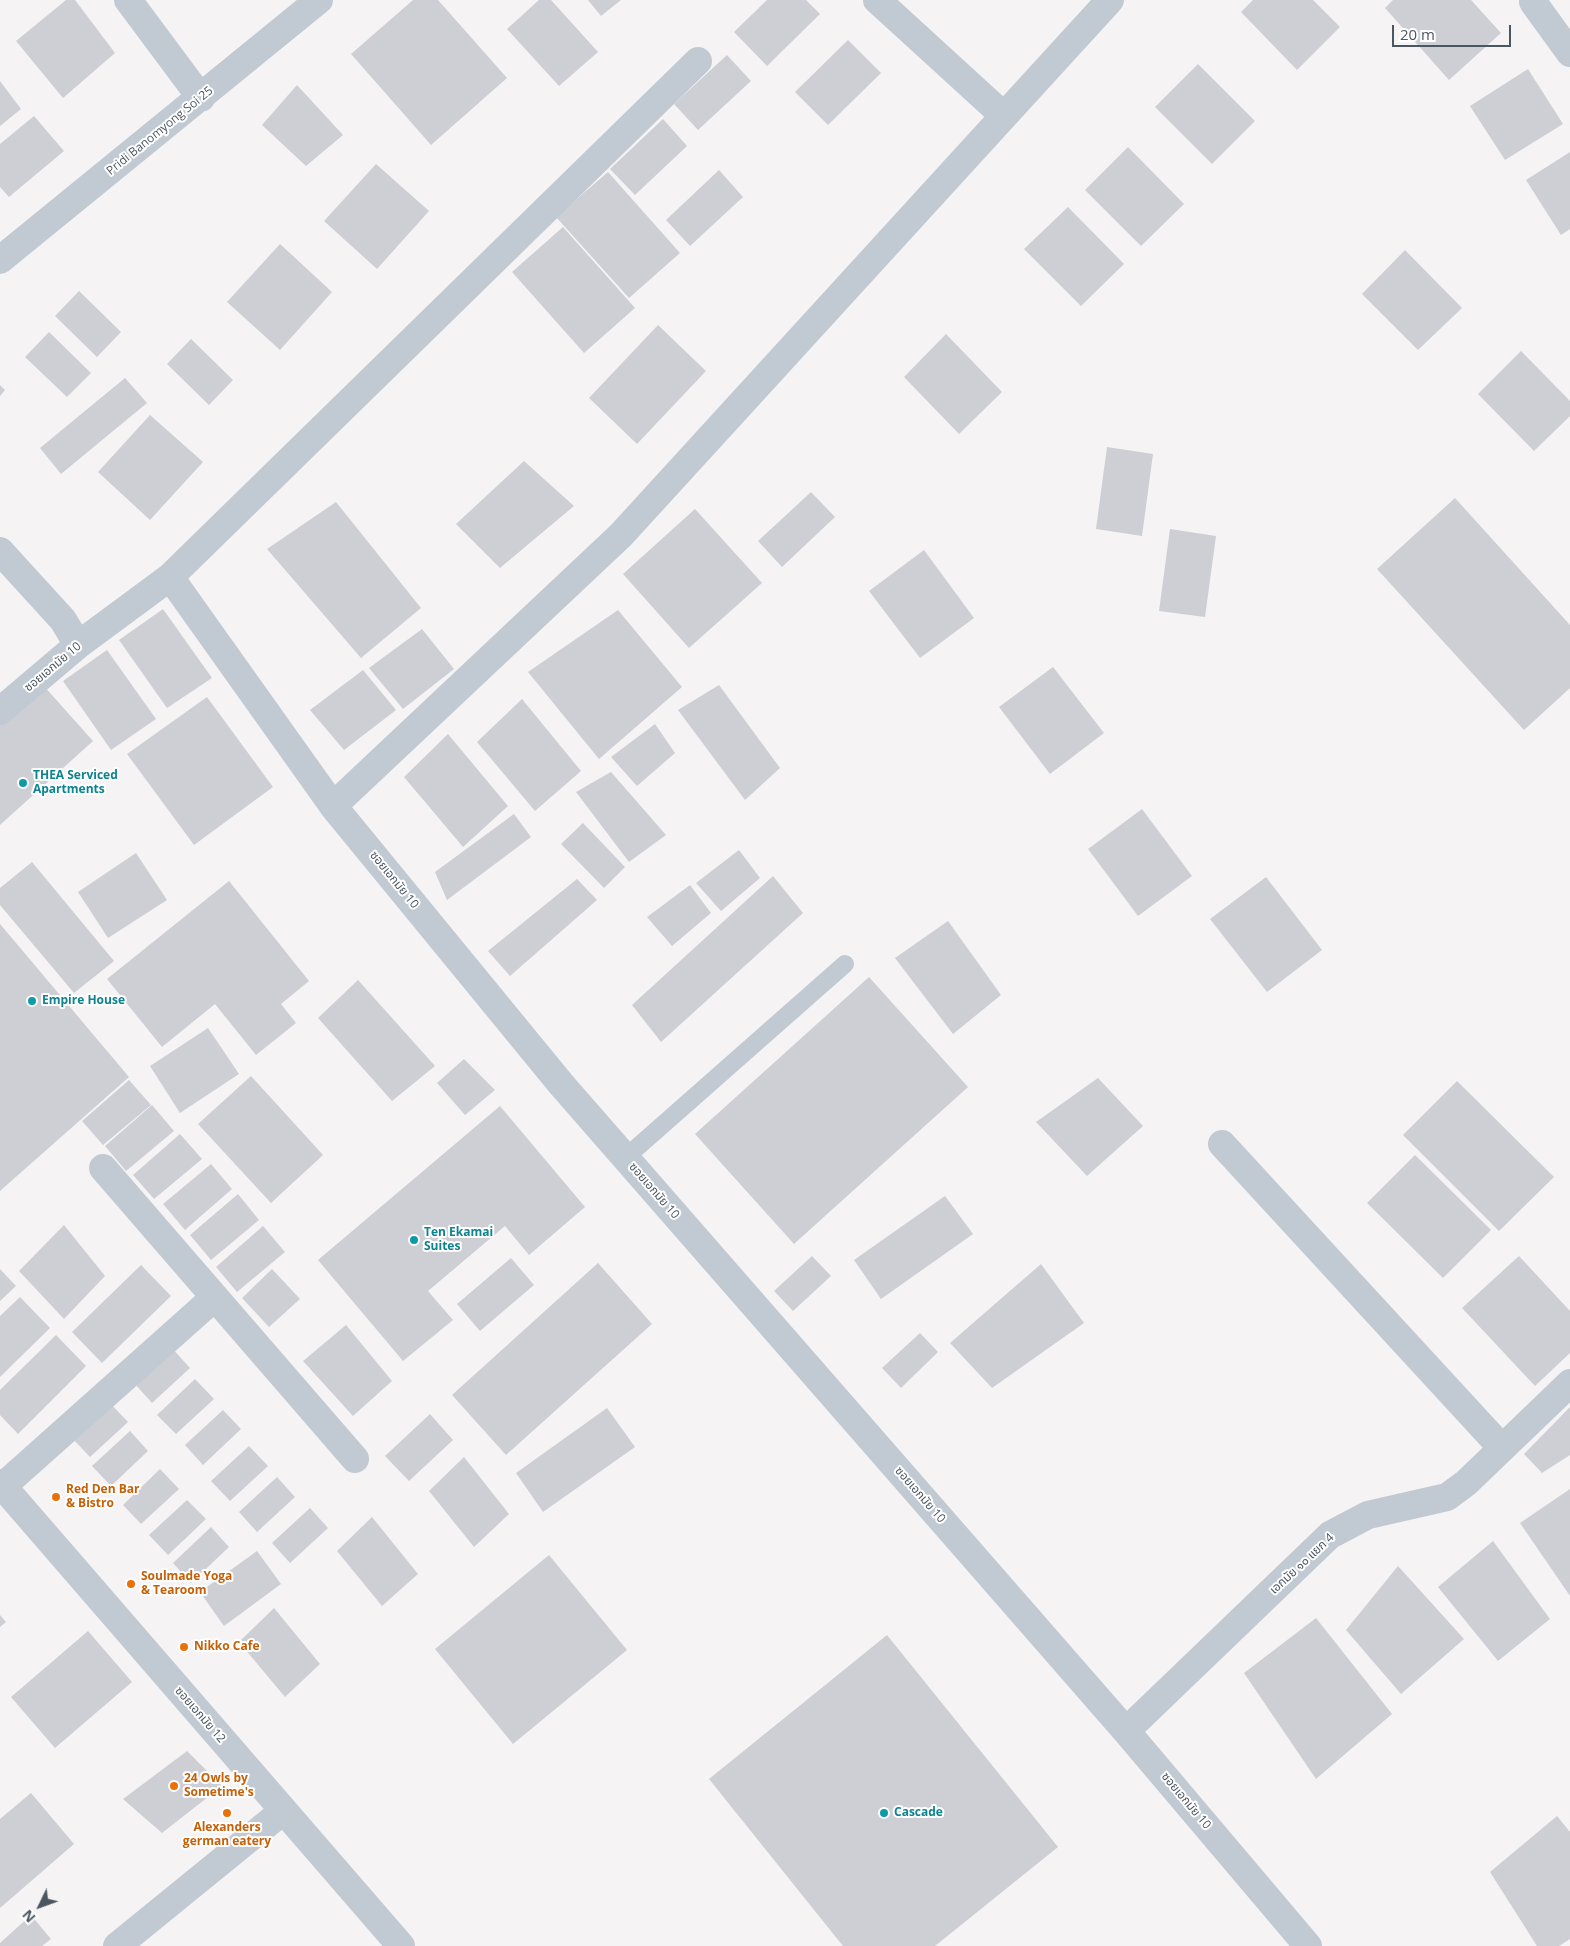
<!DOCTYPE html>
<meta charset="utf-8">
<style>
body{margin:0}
#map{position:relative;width:1570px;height:1946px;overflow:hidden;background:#f5f3f3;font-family:"Open Sans",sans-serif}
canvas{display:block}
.north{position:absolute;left:15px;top:1881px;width:50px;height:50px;-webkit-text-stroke:4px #fff;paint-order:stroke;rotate:228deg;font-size:14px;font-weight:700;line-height:20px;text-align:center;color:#4a5661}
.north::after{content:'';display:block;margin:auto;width:18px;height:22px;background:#4a5661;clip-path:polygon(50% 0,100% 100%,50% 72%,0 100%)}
.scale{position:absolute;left:1392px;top:25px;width:119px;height:22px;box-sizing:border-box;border:2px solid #4a5661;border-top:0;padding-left:6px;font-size:15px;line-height:18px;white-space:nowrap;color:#4a5661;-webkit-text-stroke:4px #fff;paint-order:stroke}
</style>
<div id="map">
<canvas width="1570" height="1946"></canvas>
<div class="north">N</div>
<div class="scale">20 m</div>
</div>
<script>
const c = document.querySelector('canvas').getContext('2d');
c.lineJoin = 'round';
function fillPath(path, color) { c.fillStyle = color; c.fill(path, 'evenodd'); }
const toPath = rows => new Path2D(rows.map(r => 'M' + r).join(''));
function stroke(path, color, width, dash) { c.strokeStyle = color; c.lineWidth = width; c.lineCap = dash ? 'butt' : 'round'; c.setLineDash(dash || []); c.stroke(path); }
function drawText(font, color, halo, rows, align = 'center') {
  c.font = font + ' "Open Sans","Noto Sans Thai",sans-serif'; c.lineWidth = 4; c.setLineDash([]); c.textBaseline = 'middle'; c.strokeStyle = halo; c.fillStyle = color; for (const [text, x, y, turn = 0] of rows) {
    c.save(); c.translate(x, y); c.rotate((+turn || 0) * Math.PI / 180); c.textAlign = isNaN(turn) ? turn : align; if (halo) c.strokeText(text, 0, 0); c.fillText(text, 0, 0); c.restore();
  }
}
fillPath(toPath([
 [66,0,75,0,115,53,63,98,16,41],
 [413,0,438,0,507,78,431,145,351,54],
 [539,0,551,0,598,52,559,86,507,29],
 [588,0,621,0,601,16],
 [767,0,806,0,820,14,767,66,734,32],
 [1253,0,1313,0,1340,27,1297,70,1241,12],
 [1393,0,1471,0,1501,33,1449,80,1385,8],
 [848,40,881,73,828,125,795,92],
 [727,55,751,81,698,130,674,104],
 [1198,64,1255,121,1212,164,1155,107],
 [1528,69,1563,124,1505,160,1470,106],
 [0,81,21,109,0,126],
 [297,85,343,135,306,166,262,125],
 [34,116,64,151,9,197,0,187,0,144],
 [663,119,687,146,635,195,610,169],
 [1128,147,1184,204,1141,246,1085,190],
 [1570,152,1570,229,1561,235,1526,180],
 [376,164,429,211,377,269,324,221],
 [719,170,743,197,690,246,666,220],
 [608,172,680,253,629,298,556,217],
 [1068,207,1124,264,1081,306,1024,249],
 [563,227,635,308,584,353,512,272],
 [280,244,332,292,280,350,227,302],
 [1405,250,1462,308,1418,350,1362,294],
 [79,291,121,332,97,357,55,316],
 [658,325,706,371,637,444,589,398],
 [49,332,91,373,67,397,25,357],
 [946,334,1002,392,959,434,904,377],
 [191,339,233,380,209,405,167,364],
 [1521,351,1570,401,1570,416,1534,451,1478,394],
 [125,378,147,403,61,474,40,448],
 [0,385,5,390,0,396],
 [150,415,203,462,150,520,98,472],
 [1107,447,1153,454,1142,536,1096,529],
 [524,461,574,506,500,568,456,524],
 [811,492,835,517,782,567,758,541],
 [1455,498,1570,625,1570,688,1524,730,1377,569],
 [336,502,421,608,361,658,267,549],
 [695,509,762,583,689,648,623,574],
 [1170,529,1216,536,1205,617,1159,611],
 [924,550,974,618,920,658,869,591],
 [163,609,212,678,167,708,119,640],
 [618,610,682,687,599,759,528,672],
 [422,629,454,669,403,709,369,668],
 [107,650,156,719,111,750,63,681],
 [1053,667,1104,733,1050,774,999,707],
 [363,670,396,710,344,750,310,710],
 [43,685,93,741,0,825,0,724],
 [719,685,780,768,745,800,678,710],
 [207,697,273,787,194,845,127,754],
 [522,699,581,771,535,811,477,742],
 [655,724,675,753,637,786,611,757],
 [448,734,508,806,463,847,404,777],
 [611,772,666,835,629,862,576,792],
 [1142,809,1192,876,1138,916,1088,849],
 [514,814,531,837,447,900,435,872],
 [583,823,625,867,604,888,561,844],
 [739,850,760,878,721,911,696,883],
 [136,853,167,900,108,938,78,892],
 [32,862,114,961,74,993,0,905,0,888],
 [773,876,803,913,661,1042,632,1005],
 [1266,877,1322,950,1267,992,1210,919],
 [577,879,597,900,510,976,488,951],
 [229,881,309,981,281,1004,296,1023,256,1055,215,1004,162,1047,107,979],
 [690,885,711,913,672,946,647,917],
 [948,921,1001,995,953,1034,895,958],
 [0,924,129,1077,0,1191],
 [869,977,968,1087,794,1244,695,1134],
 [358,980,435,1066,392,1101,318,1018],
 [208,1028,239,1074,180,1113,150,1066],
 [464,1059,495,1090,465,1115,437,1083],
 [251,1076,323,1155,271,1203,198,1124],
 [1098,1078,1143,1126,1087,1176,1036,1122],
 [129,1080,151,1105,103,1145,82,1121],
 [1457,1081,1554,1177,1499,1231,1403,1135],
 [152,1105,174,1131,126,1171,105,1146],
 [500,1106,585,1207,529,1255,505,1226,428,1291,453,1320,403,1361,318,1260],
 [180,1134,202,1159,154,1199,133,1175],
 [1415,1155,1491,1230,1443,1278,1367,1203],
 [211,1164,232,1189,185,1230,163,1204],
 [238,1194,259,1220,211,1260,190,1235],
 [945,1196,973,1234,881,1299,854,1260],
 [64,1225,105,1276,64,1319,19,1271],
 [263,1226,285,1252,237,1292,216,1267],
 [812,1256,831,1276,793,1311,774,1291],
 [1519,1256,1570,1311,1570,1353,1535,1386,1462,1308],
 [511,1258,534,1285,480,1331,457,1304],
 [598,1263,652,1324,506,1455,452,1395],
 [1041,1264,1084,1323,992,1388,950,1343],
 [141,1265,171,1296,102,1363,72,1332],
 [0,1269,16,1286,0,1301],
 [272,1269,300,1299,269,1327,242,1298],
 [20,1297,50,1328,0,1377,0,1316],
 [346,1325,392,1381,353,1416,303,1361],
 [920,1333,938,1352,901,1388,882,1368],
 [56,1335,86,1366,18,1434,0,1415,0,1390],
 [172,1348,190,1368,152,1403,134,1383],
 [195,1379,214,1399,176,1434,157,1415],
 [109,1402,128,1422,90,1457,71,1437],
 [1570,1407,1570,1455,1542,1473,1524,1454],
 [607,1408,635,1447,543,1512,516,1473],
 [223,1410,241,1429,203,1465,185,1445],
 [430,1414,453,1440,409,1481,385,1456],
 [130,1431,148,1451,111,1486,92,1466],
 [249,1446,268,1466,230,1501,211,1481],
 [464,1457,509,1514,474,1547,429,1491],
 [160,1469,179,1489,141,1524,123,1505],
 [277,1477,295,1497,257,1532,239,1512],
 [1570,1489,1570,1596,1520,1523],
 [187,1500,206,1519,168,1555,149,1535],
 [310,1508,328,1528,290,1563,272,1543],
 [372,1517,418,1574,382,1606,337,1551],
 [211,1527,229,1547,191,1583,173,1563],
 [1493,1541,1550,1619,1498,1661,1438,1587],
 [257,1551,281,1584,224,1626,200,1592],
 [549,1555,627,1650,513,1744,435,1649],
 [1398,1566,1464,1639,1401,1694,1346,1630],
 [274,1608,320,1664,285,1697,239,1642],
 [0,1615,6,1622,0,1627],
 [1316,1618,1392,1714,1316,1779,1244,1673],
 [88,1631,132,1682,55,1748,11,1697],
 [887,1635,1058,1847,935,1946,843,1946,709,1779],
 [187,1751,222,1786,162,1833,123,1799],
 [31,1793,74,1844,0,1908,0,1819],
 [1557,1816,1570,1832,1570,1939,1559,1946,1537,1946,1490,1872],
 [31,1915,51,1939,42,1946,0,1946,0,1943]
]), '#cdcfd5');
stroke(toPath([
 [625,1158,845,964]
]), '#c1cad2', 18);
stroke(toPath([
 [128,0,201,98],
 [877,0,1004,116],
 [1533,2,1570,53],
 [0,260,319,0],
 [0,551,63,620,78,645],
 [170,577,698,61],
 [0,711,78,645,170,577,333,806,561,1084,1126,1731,1308,1946],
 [333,806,621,535,1110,0],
 [1222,1144,1502,1448],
 [103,1168,355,1459],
 [3,1486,215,1297],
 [1126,1731,1330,1535,1368,1515,1447,1497,1466,1483,1570,1383],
 [117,1946,283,1811]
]), '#c1cad2', 28);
stroke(toPath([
 [0,1483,401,1946]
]), '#c1cad2', 28);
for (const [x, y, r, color] of [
 [23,783,5,"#0f9aa8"],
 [32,1001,5,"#0f9aa8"],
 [414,1240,5,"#0f9aa8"],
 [56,1497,5,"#e8710a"],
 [131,1584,5,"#e8710a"],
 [184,1647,5,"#e8710a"],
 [174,1786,5,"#e8710a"],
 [227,1813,5,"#e8710a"],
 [884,1813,5,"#0f9aa8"]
]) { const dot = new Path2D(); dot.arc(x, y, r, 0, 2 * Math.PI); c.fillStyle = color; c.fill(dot); stroke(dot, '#fff', 2); }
drawText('12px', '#4a5661', '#fff', [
 ["Pridi Banomyong Soi 25",160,131,-39],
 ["ซอยเอกมัย 10",53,667,-40],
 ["ซอยเอกมัย 10",394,880,51],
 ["ซอยเอกมัย 10",654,1191,49],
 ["ซอยเอกมัย 10",920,1495,49],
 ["เอกมัย ๑๐ แยก 4",1302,1564,-43],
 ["ซอยเอกมัย 12",200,1715,49],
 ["ซอยเอกมัย 10",1186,1801,50]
]);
drawText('bold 12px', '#0d838f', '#fff', [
 ["THEA Serviced",33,776],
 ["Apartments",33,790],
 ["Empire House",42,1001],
 ["Ten Ekamai",424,1233],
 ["Suites",424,1247],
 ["Cascade",894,1813]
], 'left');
drawText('bold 12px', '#c56008', '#fff', [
 ["Red Den Bar",66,1490],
 ["& Bistro",66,1504],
 ["Soulmade Yoga",141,1577],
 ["& Tearoom",141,1591],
 ["Nikko Cafe",194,1647],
 ["24 Owls by",184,1779],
 ["Sometime's",184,1793],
 ["Alexanders",227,1828,"center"],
 ["german eatery",227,1842,"center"]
], 'left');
</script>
